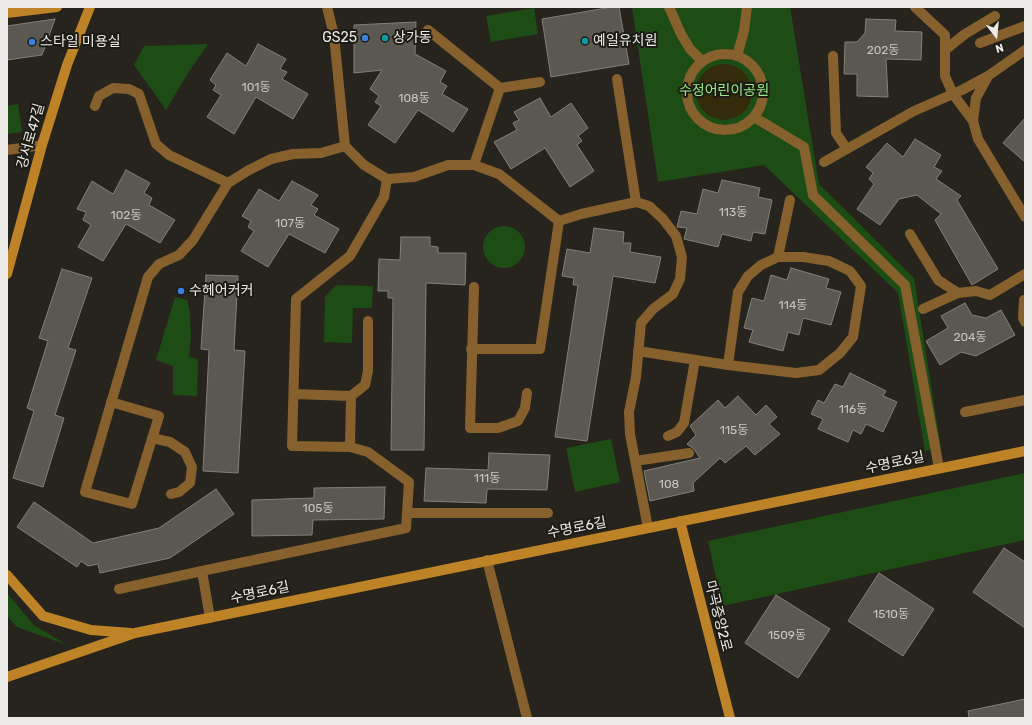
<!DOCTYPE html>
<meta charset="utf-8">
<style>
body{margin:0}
#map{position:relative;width:1032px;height:725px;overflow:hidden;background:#26241d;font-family:Rubik,sans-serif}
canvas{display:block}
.frame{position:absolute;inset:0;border:8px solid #ebeae6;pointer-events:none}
.north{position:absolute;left:976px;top:16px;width:40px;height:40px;-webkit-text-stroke:3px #1c1b14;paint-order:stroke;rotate:164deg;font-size:11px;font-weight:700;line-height:16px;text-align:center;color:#ebeae6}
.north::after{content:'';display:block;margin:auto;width:14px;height:18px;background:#ebeae6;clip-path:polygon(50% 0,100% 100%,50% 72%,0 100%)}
</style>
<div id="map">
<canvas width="1032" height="725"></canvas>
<div class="frame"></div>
<div class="north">N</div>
</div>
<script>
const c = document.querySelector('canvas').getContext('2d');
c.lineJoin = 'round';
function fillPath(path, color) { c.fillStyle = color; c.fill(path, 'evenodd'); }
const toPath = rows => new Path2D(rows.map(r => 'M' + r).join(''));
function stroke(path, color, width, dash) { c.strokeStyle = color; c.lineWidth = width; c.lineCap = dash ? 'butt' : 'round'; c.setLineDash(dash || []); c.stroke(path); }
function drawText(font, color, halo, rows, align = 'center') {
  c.font = font + ' Rubik,"Noto Sans KR",sans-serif'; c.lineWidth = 4; c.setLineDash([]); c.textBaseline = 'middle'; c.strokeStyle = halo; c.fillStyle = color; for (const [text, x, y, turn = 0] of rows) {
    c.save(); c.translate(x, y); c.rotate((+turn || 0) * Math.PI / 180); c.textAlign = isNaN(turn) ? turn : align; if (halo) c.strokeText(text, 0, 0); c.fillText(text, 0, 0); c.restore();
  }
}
fillPath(toPath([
 [632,7,790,7,819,184,914,278,941,448,925,451,898,293,764,165,658,182],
 [534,8,538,34,491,42,486,16],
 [208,44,188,73,166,110,134,65,144,46],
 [18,104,22,132,7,134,7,106],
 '483 247a21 21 0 1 1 42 0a21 21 0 1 1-42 0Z',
 [336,285,373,286,372,308,353,308,352,343,324,342,325,297],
 [175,297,187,300,190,312,191,337,189,357,198,359,197,396,173,395,173,366,156,360],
 [611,439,620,482,575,492,566,448],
 [1025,473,1025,540,722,606,708,541],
 [7,593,34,625,67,645,17,627,7,616]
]), '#1e4c15');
fillPath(toPath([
 '696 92a28 28 0 1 1 56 0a28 28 0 1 1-56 0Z'
]), '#332b0a');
const building = toPath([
 [612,7,619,7,629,64,551,77,542,19,612,7],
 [55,19,42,55,7,60,7,26,55,19],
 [866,19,896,20,895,31,922,32,921,60,886,59,888,97,857,96,857,74,844,74,845,42,857,42,865,33,866,19],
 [416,22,415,54,446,71,440,82,447,86,442,94,468,109,453,132,418,110,395,143,368,125,381,106,375,102,379,96,370,89,382,70,354,73,354,25,416,22],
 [258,44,286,59,280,69,287,72,282,79,308,94,293,119,256,97,234,134,207,117,221,95,213,90,216,85,210,80,227,53,246,66,258,44],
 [540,98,551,117,571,103,588,128,578,136,582,141,577,145,594,171,570,187,545,148,511,169,494,142,517,130,513,123,519,120,514,112,540,98],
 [1025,118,1025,162,1003,143,1025,118],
 [915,139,941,155,934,167,942,171,936,179,961,196,957,200,998,269,972,285,935,220,941,214,917,195,899,199,880,225,857,209,874,184,869,179,873,173,866,167,887,143,903,157,915,139],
 [126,170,150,183,144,193,152,198,149,205,175,220,160,243,126,224,103,261,78,247,91,225,83,220,86,212,77,209,92,181,113,194,126,170],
 [722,180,760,188,758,197,772,200,765,234,753,232,751,241,722,234,718,247,684,239,687,228,677,227,681,211,697,214,703,189,718,193,722,180],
 [292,181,318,195,311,205,318,209,314,215,339,229,325,253,289,234,268,267,241,251,254,231,248,227,251,221,242,216,259,189,279,201,292,181],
 [594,228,624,232,623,243,631,243,630,252,661,257,655,283,613,276,587,441,555,437,578,285,573,285,574,278,562,276,567,249,590,253,594,228],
 [401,237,430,237,430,246,438,247,438,253,466,253,465,285,426,283,424,450,391,450,393,298,388,298,388,291,378,291,379,259,400,260,401,237],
 [791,268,829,279,826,288,841,292,831,325,803,318,799,335,788,332,783,351,749,342,753,330,744,328,752,298,764,301,771,275,787,280,791,268],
 [62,269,92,278,68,348,76,350,55,415,64,418,43,487,13,478,34,411,27,408,48,341,39,338,62,269],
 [206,275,238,276,234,350,245,351,238,473,203,471,209,350,201,349,206,275],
 [965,303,972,315,986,318,1001,310,1015,335,976,356,961,352,940,365,926,341,948,328,941,316,965,303],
 [850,373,886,391,883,396,897,402,883,432,866,424,861,434,853,430,848,442,818,429,823,419,811,414,818,400,824,403,835,384,843,387,850,373],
 [738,396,756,415,766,405,777,417,769,424,780,434,755,455,746,446,725,463,720,458,693,483,694,491,650,501,644,471,700,458,694,449,687,444,696,435,690,426,718,400,725,408,738,396],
 [489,453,550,455,547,490,487,489,486,503,424,501,426,468,488,470,489,453],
 [385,487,384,519,313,520,312,535,252,536,252,500,314,498,314,488,385,487],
 [216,489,234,514,170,558,100,573,98,564,88,566,81,561,77,567,17,527,34,502,93,543,159,528,216,489],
 [1004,548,1025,562,1025,628,973,592,1004,548],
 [879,573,934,609,903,656,848,621,879,573],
 [776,595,830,629,798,678,745,643,776,595],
 [1025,699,1025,718,969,718,968,711,1025,699]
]);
fillPath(building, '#5a5850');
stroke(building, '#828178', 1);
stroke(toPath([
 [327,7,334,35,345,146,364,165,387,179,414,177,448,165,474,165,499,174,559,221,581,214,636,202,649,206,663,219,676,236,682,257,680,279,673,294,653,309,641,323,636,377,629,412,630,434,648,528],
 [915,7,945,35,945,76,953,94,973,121],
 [428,30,500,88,540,82],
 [980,43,1025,26],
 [945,50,965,34,995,16],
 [1025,50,988,76,976,98,973,121,978,139,1025,217],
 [833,56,836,133,847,149],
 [617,79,636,202],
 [95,106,99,96,113,88,129,89,139,94,156,144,169,155,228,183],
 [824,162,914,111,962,90,988,76],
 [474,165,500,88],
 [910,234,938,280,958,293],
 [778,257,790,200],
 [474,287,470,428,498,428,518,421,525,408,527,393],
 [1024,300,1023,318,1025,322],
 [923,309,958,293,976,291,990,295,1025,274],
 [471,349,540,349,559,221],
 [638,351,728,365,796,373,819,370,840,353,853,337,861,286,850,271,829,261,803,257,778,257,761,265,748,276,738,292,728,365],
 [294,394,351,396,350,447],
 [351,396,365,385,368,371,368,321],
 [111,402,159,416,132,504,85,492,114,393,148,277,159,264,179,255,193,240,228,183,249,170,271,159,293,154,321,153,345,146],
 [965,412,1025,400],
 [668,436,677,432,684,423,695,360],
 [152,438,170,442,185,452,192,467,190,483,179,492,171,494],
 [635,461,689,453],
 [407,513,548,513],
 [119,589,202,571],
 [210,618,202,571,406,528,409,482,368,452,350,447,292,446,296,299,350,256,384,197,387,179]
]), '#86612e', 10);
stroke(toPath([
 [669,7,681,34,690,49,702,61],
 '687 92a38 38 0 1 1 76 0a38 38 0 1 1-76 0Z',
 [737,56,744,31,747,7],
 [754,117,804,147,813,195,905,285,939,468],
 [7,150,42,145],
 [487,560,527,718]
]), '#86612e', 10);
stroke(toPath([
 [7,13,57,7],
 [7,274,42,145,67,65,90,7],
 [680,521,730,718],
 [7,575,43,616,91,630,131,633],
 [7,677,135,633,1025,451]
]), '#be8227', 10);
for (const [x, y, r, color] of [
 [365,38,4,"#3f7fe0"],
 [385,38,4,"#0f9aa8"],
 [585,41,4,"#0f9aa8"],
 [32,42,4,"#3f7fe0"],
 [181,291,4,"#3f7fe0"]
]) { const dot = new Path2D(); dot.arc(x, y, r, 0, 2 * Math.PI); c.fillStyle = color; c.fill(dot); stroke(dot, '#1c1b14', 1.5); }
drawText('12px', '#c7c6c0', null, [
 ["202동",883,51],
 ["101동",256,88],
 ["108동",414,99],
 ["113동",733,213],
 ["102동",126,216],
 ["107동",290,224],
 ["114동",793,306],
 ["204동",970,338],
 ["116동",853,410],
 ["115동",734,431],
 ["111동",487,479],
 ["108",669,485],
 ["105동",318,509],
 ["1510동",891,615],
 ["1509동",787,636]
]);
drawText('14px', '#ebeae6', '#1c1b14', [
 ["GS25",357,38,"right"],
 ["상가동",393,38],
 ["예일유치원",593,41],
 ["스타일 미용실",40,42],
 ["수헤어커커",189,291]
], 'left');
drawText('14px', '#97ea88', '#1c1b14', [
 ["수정어린이공원",724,91]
]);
drawText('14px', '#ebeae6', '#1c1b14', [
 ["강서로47길",31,136,-74],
 ["수명로6길",895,463,-12],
 ["수명로6길",577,528,-11],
 ["수명로6길",260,593,-12],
 ["마곡중앙2로",718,616,76]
]);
</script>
